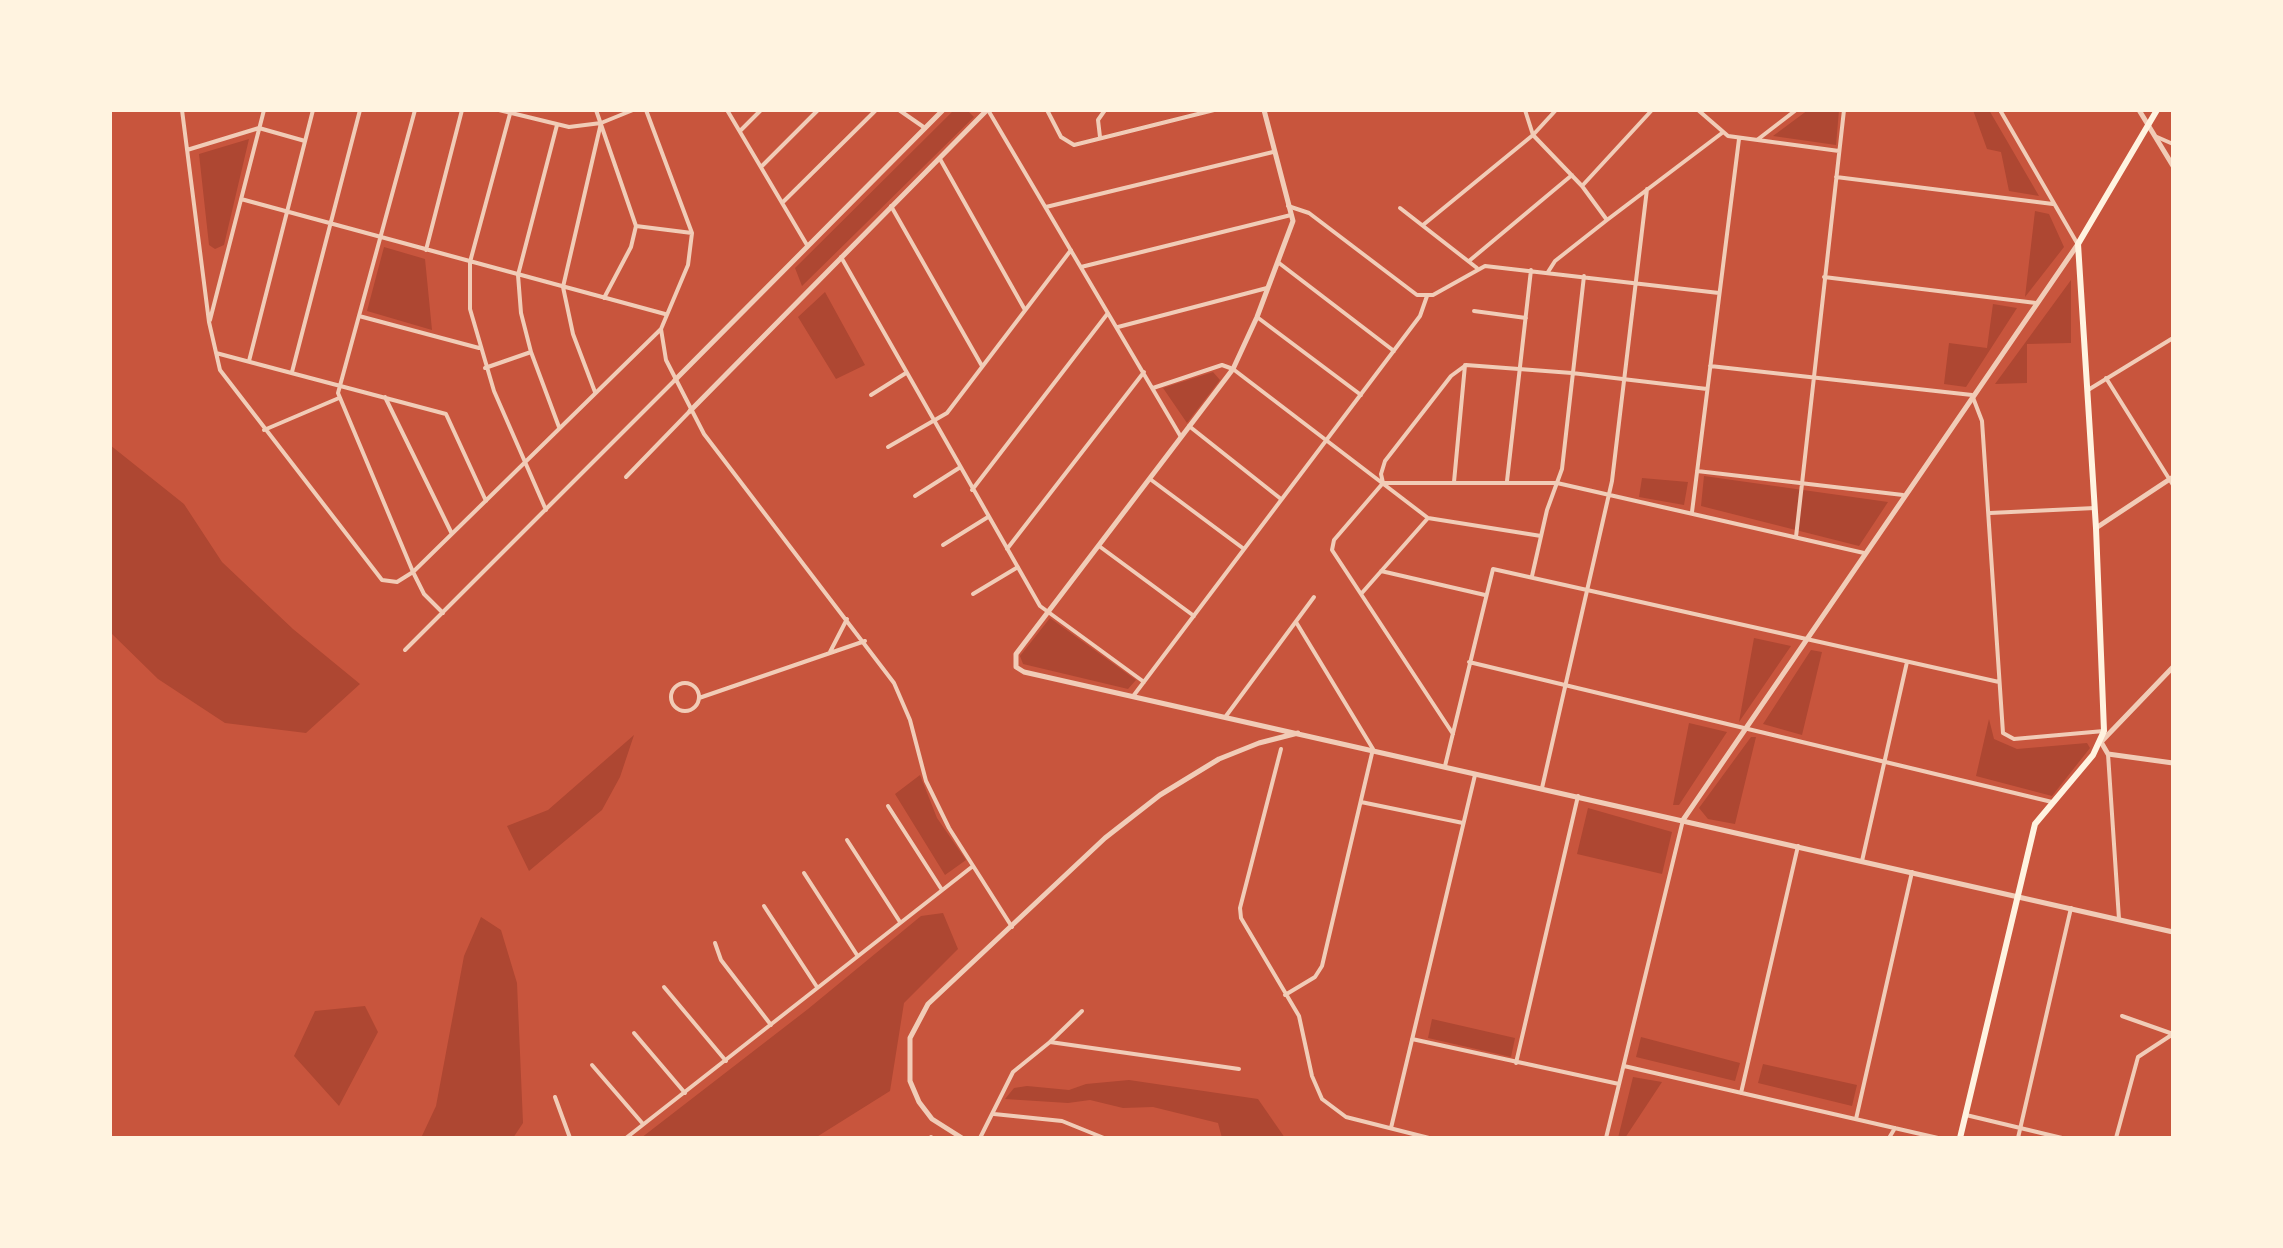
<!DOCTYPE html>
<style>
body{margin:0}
#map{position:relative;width:2283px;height:1248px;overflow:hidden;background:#c8553d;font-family:"Fira Sans",sans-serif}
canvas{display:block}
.frame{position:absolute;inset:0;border:112px solid #fff3e0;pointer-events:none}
</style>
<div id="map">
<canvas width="2283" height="1248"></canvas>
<div class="frame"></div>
</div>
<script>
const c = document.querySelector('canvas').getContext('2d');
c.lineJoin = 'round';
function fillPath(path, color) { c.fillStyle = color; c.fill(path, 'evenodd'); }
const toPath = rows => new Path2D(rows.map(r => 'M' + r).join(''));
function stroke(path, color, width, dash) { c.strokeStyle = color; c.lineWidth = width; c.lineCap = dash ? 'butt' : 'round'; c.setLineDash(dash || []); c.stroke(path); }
fillPath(toPath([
 [954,110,967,110,974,117,802,286,795,268],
 [1808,110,1839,110,1836,145,1773,136],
 [1973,110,1989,110,2039,196,2009,191,2001,152,1987,149],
 [249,139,224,245,215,249,209,245,199,154],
 [2035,211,2049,214,2064,247,2025,297],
 [384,247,425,259,432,330,367,311],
 [2071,280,2071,343,2027,344,2027,383,1995,384],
 [825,292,865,365,836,379,798,317],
 [1993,304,2017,308,1966,387,1944,384,1949,343,1987,348],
 [1213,372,1220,380,1187,423,1163,388],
 [110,445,184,504,222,562,293,629,360,684,306,733,225,723,158,679,110,632],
 [1704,476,1888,502,1859,546,1701,506],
 [1642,478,1688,482,1684,505,1639,497],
 [1050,618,1136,680,1128,689,1023,664,1020,656],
 [1754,638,1791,646,1739,722],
 [1811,650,1822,652,1802,735,1763,724],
 [1989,719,1994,739,2017,749,2087,743,2090,748,2052,796,1976,776],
 [1689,723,1727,732,1679,805,1673,805],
 [634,735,620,777,602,810,529,871,507,826,548,810],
 [1751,737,1756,737,1735,824,1708,819,1699,808],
 [920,775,937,818,966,860,945,875,895,794],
 [1588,808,1672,832,1662,874,1577,854],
 [943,913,958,949,904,1003,890,1091,815,1138,641,1138,808,1009,921,916],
 [481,917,501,930,517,983,523,1123,513,1138,421,1138,436,1106,464,956],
 [365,1006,378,1032,339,1106,294,1056,315,1011],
 [1432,1019,1515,1038,1511,1057,1428,1038],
 [1641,1037,1740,1063,1735,1081,1636,1057],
 [1763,1064,1857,1085,1852,1106,1758,1083],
 [1633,1077,1662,1082,1625,1138,1618,1138],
 [1129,1080,1258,1099,1285,1138,1222,1138,1218,1123,1153,1107,1123,1108,1090,1100,1068,1103,1005,1099,1014,1088,1027,1086,1069,1090,1086,1084]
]), '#ae4732');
stroke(toPath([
 [182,110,209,322,220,370,382,580,397,582,413,572,661,329],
 [415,110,338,393,413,572,424,594,443,613],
 [499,110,569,127,601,123,633,110],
 [511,110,470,262,470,309,494,391,546,510],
 [596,110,636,226,631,247,604,298],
 [646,110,692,233,688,265,661,329,666,360,704,434,894,683,910,720,926,781,949,828,1012,927],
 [727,110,807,245],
 [899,110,925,128],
 [988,110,1181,437],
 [1047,110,1061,137,1074,145,1214,110],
 [1525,110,1533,135,1582,186,1607,220],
 [1698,110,1728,136,1839,151],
 [2000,110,2077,243],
 [557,125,518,275,521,313,531,352,559,427],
 [740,131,761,110],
 [1100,137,1098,120,1105,110],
 [2157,137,2173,144],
 [1757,140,1796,110],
 [187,150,259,128,305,141],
 [940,159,1025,310],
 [761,167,818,110],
 [1836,177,2053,204],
 [1582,186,1652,110],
 [241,199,665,314],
 [782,203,876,110],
 [891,206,982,366],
 [1288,206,1309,213,1417,295,1433,295,1485,266,1719,293],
 [1046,207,1273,152],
 [1400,208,1477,268],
 [1423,225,1533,135,1556,110],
 [636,226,692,233],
 [426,250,462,110],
 [841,257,1040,606,1144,682],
 [1469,261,1572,175],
 [1279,263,1394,351],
 [1081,267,1291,215],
 [1548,272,1555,261,1607,220,1722,133],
 [1824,277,2036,303],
 [1474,311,1526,318],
 [359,316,479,348],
 [1257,317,1361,395],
 [210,320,264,110],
 [1118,327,1267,288],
 [216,353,446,414,486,501],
 [249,361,313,110],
 [1710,366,1972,395,1982,421,2003,733,2014,739,2104,731],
 [485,368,531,352],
 [292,372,360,110],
 [2106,378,2173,485],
 [1153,388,1222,365,1233,369,1428,518,1541,536],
 [2088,390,2173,338],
 [595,392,573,334,563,287,601,123],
 [871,395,906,373],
 [385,397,452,534],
 [1189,426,1281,499],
 [264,430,339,398],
 [888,447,947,413,1071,250],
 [1697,471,1903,495],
 [626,477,690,411],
 [1150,479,1244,549],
 [1507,481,1531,270],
 [1454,482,1465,365],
 [1383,483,1557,483,1864,553],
 [972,490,1108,313],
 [915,496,959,468],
 [1692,512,1739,139],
 [1990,513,2095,508],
 [1796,537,1844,110],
 [943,545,988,517],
 [1099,546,1194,616],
 [1007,549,1144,372],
 [1381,571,1485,595],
 [1532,576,1547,510,1562,469,1584,276],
 [973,594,1018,567],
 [1361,594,1428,518],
 [405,650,675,380],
 [830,652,847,619],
 [1469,662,2052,802],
 '671 697a14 14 0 1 1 28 0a14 14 0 1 1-28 0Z',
 [1134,695,1420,316,1427,296],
 [699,698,865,641],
 [1226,716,1314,597],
 [1453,734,1332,550,1334,540,1383,483,1381,474,1385,461,1451,376,1466,365,1572,373,1707,389],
 [1281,749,1240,908,1241,918,1299,1016,1312,1076,1322,1099,1346,1117,1429,1138],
 [2108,754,2119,919],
 [1445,766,1493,569,1999,682],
 [1542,788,1612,481,1647,189],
 [1361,802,1463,823],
 [888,806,942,890],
 [847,840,900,922],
 [1862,861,1907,662],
 [804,873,857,955],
 [764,906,817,987],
 [715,943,721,960,771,1025],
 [664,987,726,1061],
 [1285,995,1315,977,1322,966,1373,749,1296,622],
 [2122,1016,2173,1034],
 [634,1033,685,1093],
 [1412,1039,1619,1084],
 [1050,1042,1082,1011],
 [1516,1063,1578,796],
 [592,1065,643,1124],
 [1624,1066,1938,1138],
 [1741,1093,1798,846],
 [555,1097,570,1138],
 [994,1114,1062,1121,1104,1138],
 [1966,1115,2062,1138],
 [1856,1119,1912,872],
 [1391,1128,1475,775],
 [931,1137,932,1138],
 [626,1138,973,866],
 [980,1138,1013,1072,1050,1042,1239,1069],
 [1606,1138,1683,820],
 [1889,1138,1895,1128],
 [2018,1138,2071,908],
 [2116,1138,2138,1057,2173,1034]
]), '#f1ccb7', 4);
stroke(toPath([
 [1264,110,1293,221,1257,317,1233,369,1016,654,1016,667,1024,672,2173,932],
 [2139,110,2173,166],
 [675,380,943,110],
 [690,411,987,110],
 [2096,528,2173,477],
 [2173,667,2101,742,2108,754,2173,763],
 [1683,820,2078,244],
 [962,1138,932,1119,919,1102,910,1081,910,1038,928,1004,1105,838,1160,795,1219,759,1259,743,1298,733]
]), '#f1ccb7', 5);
stroke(toPath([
 [1960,1138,2035,824,2093,755,2104,731,2096,528,2078,244,2157,110]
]), '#fff3e0', 6);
</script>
